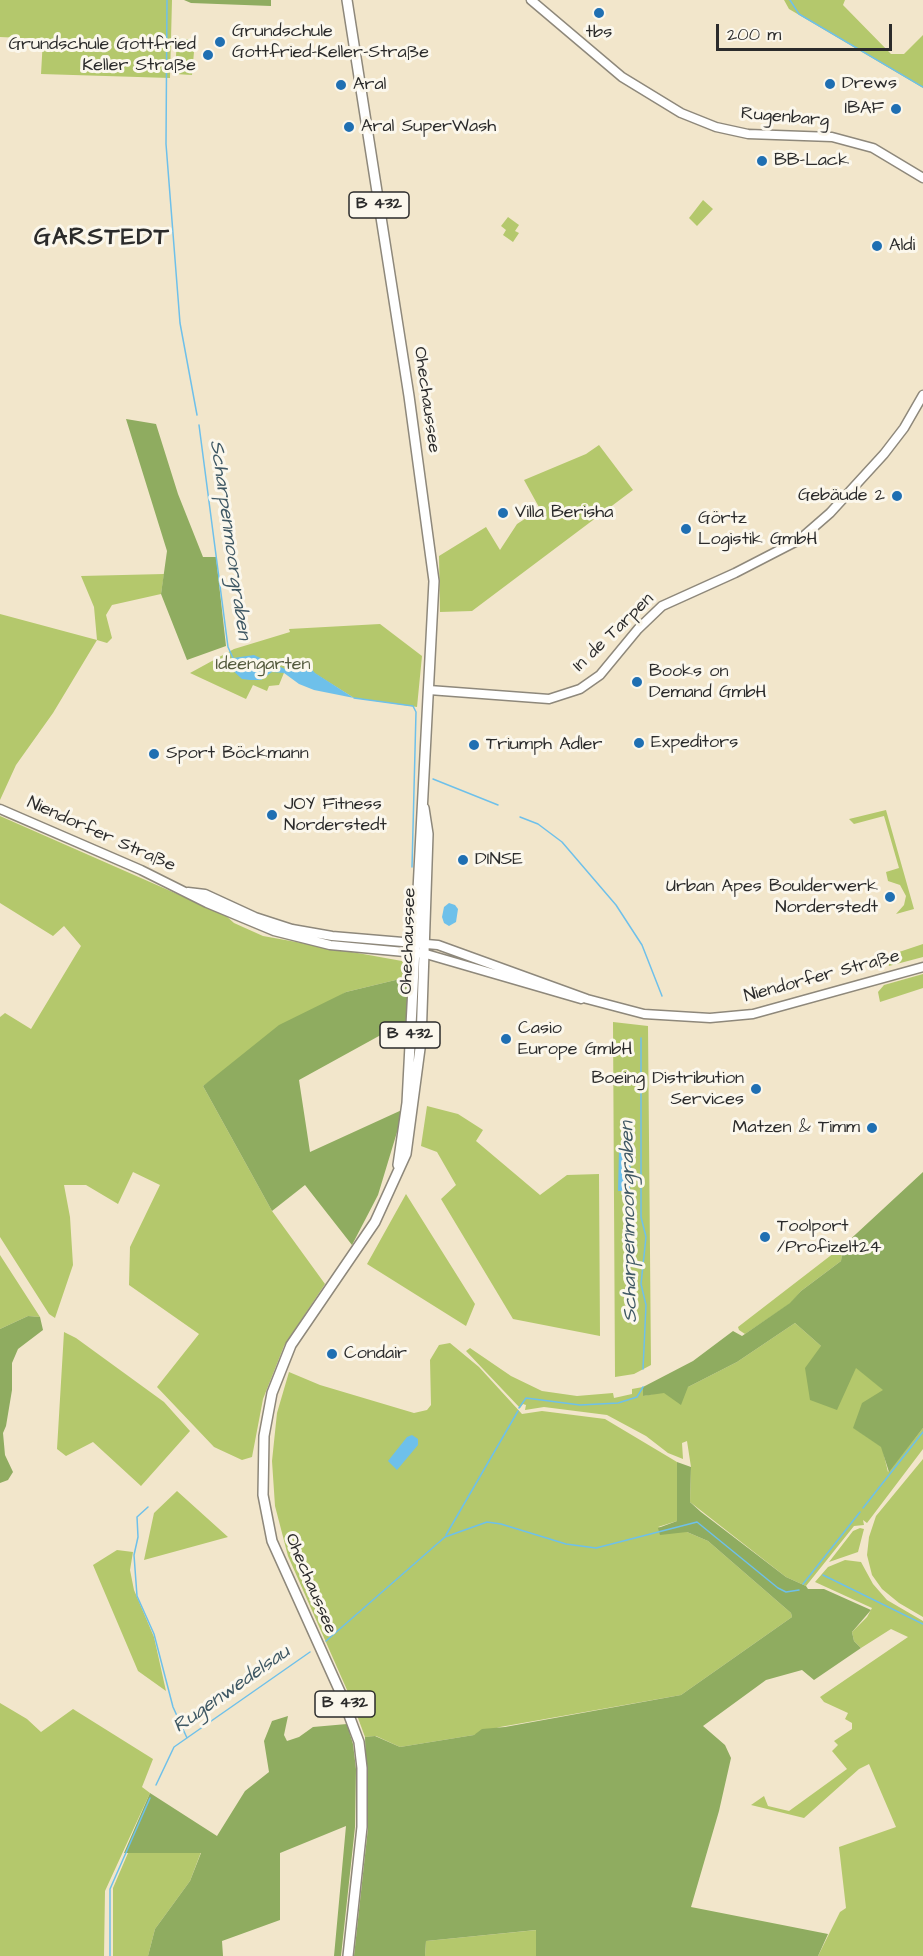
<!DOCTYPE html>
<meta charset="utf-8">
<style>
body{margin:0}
#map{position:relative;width:923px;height:1956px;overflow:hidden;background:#f2e6cb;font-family:"Architects Daughter",sans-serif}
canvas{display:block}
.scale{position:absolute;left:716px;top:24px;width:176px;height:27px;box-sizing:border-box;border:3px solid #2b2b2b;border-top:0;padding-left:8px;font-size:18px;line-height:21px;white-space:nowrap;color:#2b2b2b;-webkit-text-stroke:4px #fbf7ec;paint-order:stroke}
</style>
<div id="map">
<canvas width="923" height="1956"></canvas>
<div class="scale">200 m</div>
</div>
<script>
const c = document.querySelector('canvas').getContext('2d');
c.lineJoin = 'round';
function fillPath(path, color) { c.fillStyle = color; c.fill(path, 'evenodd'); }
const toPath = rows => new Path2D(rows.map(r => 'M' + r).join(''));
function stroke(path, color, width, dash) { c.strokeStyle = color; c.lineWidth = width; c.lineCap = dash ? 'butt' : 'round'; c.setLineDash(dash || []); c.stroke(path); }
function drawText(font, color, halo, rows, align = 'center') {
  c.font = font + ' "Architects Daughter",sans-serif'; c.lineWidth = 6; c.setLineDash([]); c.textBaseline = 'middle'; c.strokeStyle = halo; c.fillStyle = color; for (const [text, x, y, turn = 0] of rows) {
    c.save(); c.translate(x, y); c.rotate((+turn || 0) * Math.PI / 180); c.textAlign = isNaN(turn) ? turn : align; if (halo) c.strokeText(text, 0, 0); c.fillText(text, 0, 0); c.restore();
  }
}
fillPath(toPath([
 [0,0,172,0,170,78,41,74,43,39,0,37],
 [784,0,845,0,843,5,891,54,904,54,923,35,923,88,789,9],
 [177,38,195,40,192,75,175,74],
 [703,200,713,209,697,226,689,218],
 [508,217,519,225,515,231,519,233,513,242,503,235,506,230,501,226],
 [599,445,633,490,472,611,440,612,439,556,486,527,500,550,517,524,540,509,524,480,586,454],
 [164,574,161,594,112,605,106,615,112,638,107,643,97,640,53,713,16,765,0,800,0,614,97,640,94,607,81,576],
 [380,624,422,656,417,707,354,698,314,673,308,665,288,663,279,685,269,686,267,691,253,685,246,699,190,673,234,649,290,632,289,629],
 [886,810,914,909,896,914,904,905,906,896,900,885,888,881,886,872,899,868,884,816,854,824,849,819],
 [0,816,225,915,234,923,263,936,402,961,406,968,408,977,346,992,203,1086,272,1211,325,1284,284,1346,263,1399,252,1457,242,1460,214,1447,157,1387,199,1334,129,1285,130,1247,160,1185,133,1172,118,1204,86,1185,64,1185,70,1217,73,1265,55,1318,49,1314,0,1237,0,1017,5,1013,31,1029,81,946,64,926,53,936,0,903],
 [923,944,923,957,889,966,887,956],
 [923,974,923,988,880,1002,878,992,884,985],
 [613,1022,648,1026,651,1365,634,1374,615,1377],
 [427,1106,458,1114,483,1130,476,1141,540,1195,567,1175,599,1174,600,1336,513,1319,441,1199,456,1185,437,1152,421,1146],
 [406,1194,475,1304,466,1326,367,1264],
 [843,1246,841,1261,801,1291,791,1303,745,1334,739,1330,738,1327],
 [0,1255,40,1317,28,1316,0,1329],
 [795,1323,821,1346,856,1367,884,1390,854,1428,882,1447,888,1472,923,1428,923,1449,867,1523,863,1520,864,1525,854,1526,806,1586,786,1577,690,1502,691,1467,687,1441,682,1443,683,1459,668,1453,646,1436,607,1415,544,1407,525,1410,526,1405,523,1404,520,1408,466,1351,470,1348,511,1376,542,1391,577,1396,613,1393,614,1398,632,1394,632,1389,643,1387,643,1396,688,1387,737,1362],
 [64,1332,76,1338,164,1402,190,1431,141,1486,93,1442,66,1456,57,1449],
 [450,1343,479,1367,522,1414,542,1411,605,1419,677,1462,677,1521,658,1527,687,1532,708,1541,791,1613,792,1617,681,1695,500,1727,474,1735,400,1747,376,1736,365,1737,351,1699,288,1556,275,1506,272,1461,277,1413,289,1372,320,1385,414,1413,427,1410,431,1405,430,1360,439,1345],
 [923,1459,923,1617,899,1603,882,1589,872,1575,867,1555,869,1537,876,1516],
 [177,1491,228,1537,144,1560,154,1513],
 [860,1528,864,1529,858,1552,829,1562,853,1531],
 [117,1550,133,1552,130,1570,134,1590,154,1637,166,1691,138,1671,93,1565],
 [845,1560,861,1562,873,1584,887,1600,923,1621,923,1956,818,1956,840,1912,846,1908,839,1847,896,1827,869,1764,859,1769,804,1818,751,1805,764,1796,768,1806,789,1811,847,1769,832,1751,838,1745,834,1741,852,1729,852,1723,845,1719,848,1713,824,1702,820,1697,908,1637,891,1629,861,1648,854,1641,852,1632,867,1617,872,1608,815,1582,828,1567],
 [0,1703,27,1719,41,1732,73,1709,153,1759,142,1787,150,1793,105,1891,104,1956,0,1956],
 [201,1852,190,1881,155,1929,148,1956,113,1956,113,1888,128,1853],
 [537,1930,536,1956,425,1956,426,1941]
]), '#b4c86c');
fillPath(toPath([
 [184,0,271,0,271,6,191,3],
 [126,419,156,424,178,494,203,557,216,557,226,646,187,660,161,594,167,551],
 [408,977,408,1020,299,1080,310,1152,404,1109,378,1195,352,1245,305,1185,272,1211,203,1086,279,1025,346,992],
 [923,1172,923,1428,889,1472,881,1447,853,1428,862,1403,883,1390,856,1368,837,1410,810,1400,805,1368,821,1346,795,1323,737,1362,688,1387,681,1405,664,1393,643,1396,643,1387,693,1361,733,1331,742,1336,790,1303,801,1291,841,1261,843,1246],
 [28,1316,40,1317,43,1330,18,1349,12,1363,12,1390,6,1426,3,1433,5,1455,13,1472,8,1480,0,1483,0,1329],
 [677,1462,691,1467,690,1502,701,1512,786,1577,806,1586,808,1589,824,1589,871,1610,852,1632,854,1641,861,1648,814,1680,802,1670,766,1680,703,1726,725,1745,731,1758,719,1811,691,1907,828,1934,818,1956,536,1956,536,1930,426,1941,425,1956,354,1956,368,1828,365,1737,375,1736,400,1747,474,1735,482,1729,505,1727,681,1695,792,1617,791,1613,708,1541,687,1532,660,1535,658,1528,677,1521],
 [288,1716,284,1735,287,1741,299,1737,313,1727,347,1724,353,1744,356,1769,355,1827,341,1956,334,1956,346,1826,280,1853,280,1920,222,1941,223,1956,148,1956,155,1929,190,1881,201,1853,124,1853,150,1793,217,1836,245,1791,269,1772,264,1741,272,1721]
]), '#8fac60');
fillPath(toPath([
 [254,655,285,669,288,663,308,665,315,673,354,698,314,690,299,684,284,673,272,672,261,680,250,680,242,679,230,668,229,663,233,658],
 [449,903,455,905,458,909,456,922,449,926,444,923,442,917,444,907],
 [626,1145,631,1149,630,1191,618,1191,619,1149],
 [412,1435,418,1439,418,1445,397,1470,388,1461,407,1437]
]), '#6ec0ea');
stroke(toPath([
 [167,0,166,144,180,323,197,415],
 [790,0,799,14,923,87],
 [199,425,228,647,233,658],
 [354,698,413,706,416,712,412,867],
 [433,779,498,805],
 [520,817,538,824,562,842,616,905,642,945,662,996],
 [641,1038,641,1217,646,1237,641,1284,646,1305,643,1369],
 [519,1408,526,1398,580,1405,618,1403,637,1397,643,1387],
 [148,1507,137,1517,138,1537,134,1555,137,1596,154,1634,173,1707,187,1738],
 [863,1508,923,1432],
 [446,1535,518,1411],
 [823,1575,923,1624],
 [803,1584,860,1512],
 [326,1641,445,1537,487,1522,501,1524,566,1544,596,1548,697,1522,778,1588,786,1592,799,1590],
 [156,1785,174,1747,310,1652],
 [110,1956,110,1889,150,1798]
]), '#6ec0ea', 1.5);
const secondary = toPath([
 [531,0,622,77,681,113,716,127,748,134,832,137,873,148,923,178],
 [429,690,549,699,580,689,600,675,638,629,662,606,735,573,799,540,830,513,884,454,904,428,923,395],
 [0,809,141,870,207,903,274,931,330,945,426,954,581,999],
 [188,892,205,894,255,917,292,929,332,936,438,945,587,999,644,1014,710,1018,753,1014,923,967]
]);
const primary = toPath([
 [347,0,409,396,434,581,407,1103,398,1165],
 [348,1956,362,1827,362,1768,359,1742,341,1694,272,1541,263,1495,264,1436,272,1393,291,1345,375,1222,406,1154,421,1041,428,834,424,808]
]);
stroke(secondary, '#8e887b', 11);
stroke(primary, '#8e887b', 12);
stroke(secondary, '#fff', 8);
stroke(primary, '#fff', 9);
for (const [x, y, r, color] of [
 [599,13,6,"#1f6fb2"],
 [220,42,6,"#1f6fb2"],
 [208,55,6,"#1f6fb2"],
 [830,84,6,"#1f6fb2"],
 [341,85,6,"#1f6fb2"],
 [896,109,6,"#1f6fb2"],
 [349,127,6,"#1f6fb2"],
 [762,161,6,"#1f6fb2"],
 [877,246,6,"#1f6fb2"],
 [897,496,6,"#1f6fb2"],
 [503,513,6,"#1f6fb2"],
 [686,529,6,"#1f6fb2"],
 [637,682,6,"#1f6fb2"],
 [639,743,6,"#1f6fb2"],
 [474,745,6,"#1f6fb2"],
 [154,754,6,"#1f6fb2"],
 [272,815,6,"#1f6fb2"],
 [463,860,6,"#1f6fb2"],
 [890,897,6,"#1f6fb2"],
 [506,1039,6,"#1f6fb2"],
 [756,1089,6,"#1f6fb2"],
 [872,1128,6,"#1f6fb2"],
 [765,1237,6,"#1f6fb2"],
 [332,1354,6,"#1f6fb2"]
]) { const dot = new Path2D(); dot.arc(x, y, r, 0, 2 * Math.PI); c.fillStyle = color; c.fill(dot); stroke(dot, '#fbf7ec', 2); }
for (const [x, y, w] of [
 [379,205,60],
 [410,1035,60],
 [345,1704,60]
]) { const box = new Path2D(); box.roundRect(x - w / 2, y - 13, w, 26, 4.5); c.fillStyle = '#fbf7ec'; c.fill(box); stroke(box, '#2b2b2b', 1.5); }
drawText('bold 16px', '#2b2b2b', null, [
 ["B 432",379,205],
 ["B 432",410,1035],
 ["B 432",345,1704]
]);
drawText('18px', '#2b2b2b', '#fbf7ec', [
 ["Grundschule",232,32],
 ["Gottfried-Keller-Straße",232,53],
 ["tbs",599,33,"center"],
 ["Grundschule Gottfried",196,45,"right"],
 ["Keller Straße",196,66,"right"],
 ["Drews",842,84],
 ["Aral",353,85],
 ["IBAF",884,109,"right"],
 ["Aral SuperWash",361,127],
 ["BB-Lack",774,161],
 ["Aldi",889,246],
 ["Gebäude 2",885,496,"right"],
 ["Villa Berisha",515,513],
 ["Görtz",698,519],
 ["Logistik GmbH",698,540],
 ["Books on",649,672],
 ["Demand GmbH",649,693],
 ["Expeditors",651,743],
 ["Triumph Adler",486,745],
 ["Sport Böckmann",166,754],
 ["JOY Fitness",284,805],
 ["Norderstedt",284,826],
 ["DINSE",475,860],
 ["Urban Apes Boulderwerk",878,887,"right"],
 ["Norderstedt",878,908,"right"],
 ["Casio",518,1029],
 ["Europe GmbH",518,1050],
 ["Boeing Distribution",744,1079,"right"],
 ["Services",744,1100,"right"],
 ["Matzen & Timm",860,1128,"right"],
 ["Toolport",777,1227],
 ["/Profizelt24",777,1248],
 ["Condair",344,1354]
], 'left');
drawText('18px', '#2b2b2b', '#fbf7ec', [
 ["Rugenbarg",785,118,5],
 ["Ohechaussee",426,400,82],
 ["In de Tarpen",614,633,-44],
 ["Niendorfer Straße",101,835,24],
 ["Ohechaussee",409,941,-88],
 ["Niendorfer Straße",822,977,-15],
 ["Ohechaussee",310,1584,67]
]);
drawText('18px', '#545a3e', '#fbf7ec', [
 ["Ideengarten",263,665]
]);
drawText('italic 20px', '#3f5864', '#fbf7ec', [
 ["Scharpenmoorgraben",229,540,82],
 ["Scharpenmoorgraben",630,1222,-91],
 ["Rugenwedelsau",232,1690,-35]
]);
c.letterSpacing = '1.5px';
drawText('bold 24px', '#2b2b2b', '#fbf7ec', [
 ["GARSTEDT",102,239]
]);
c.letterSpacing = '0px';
</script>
